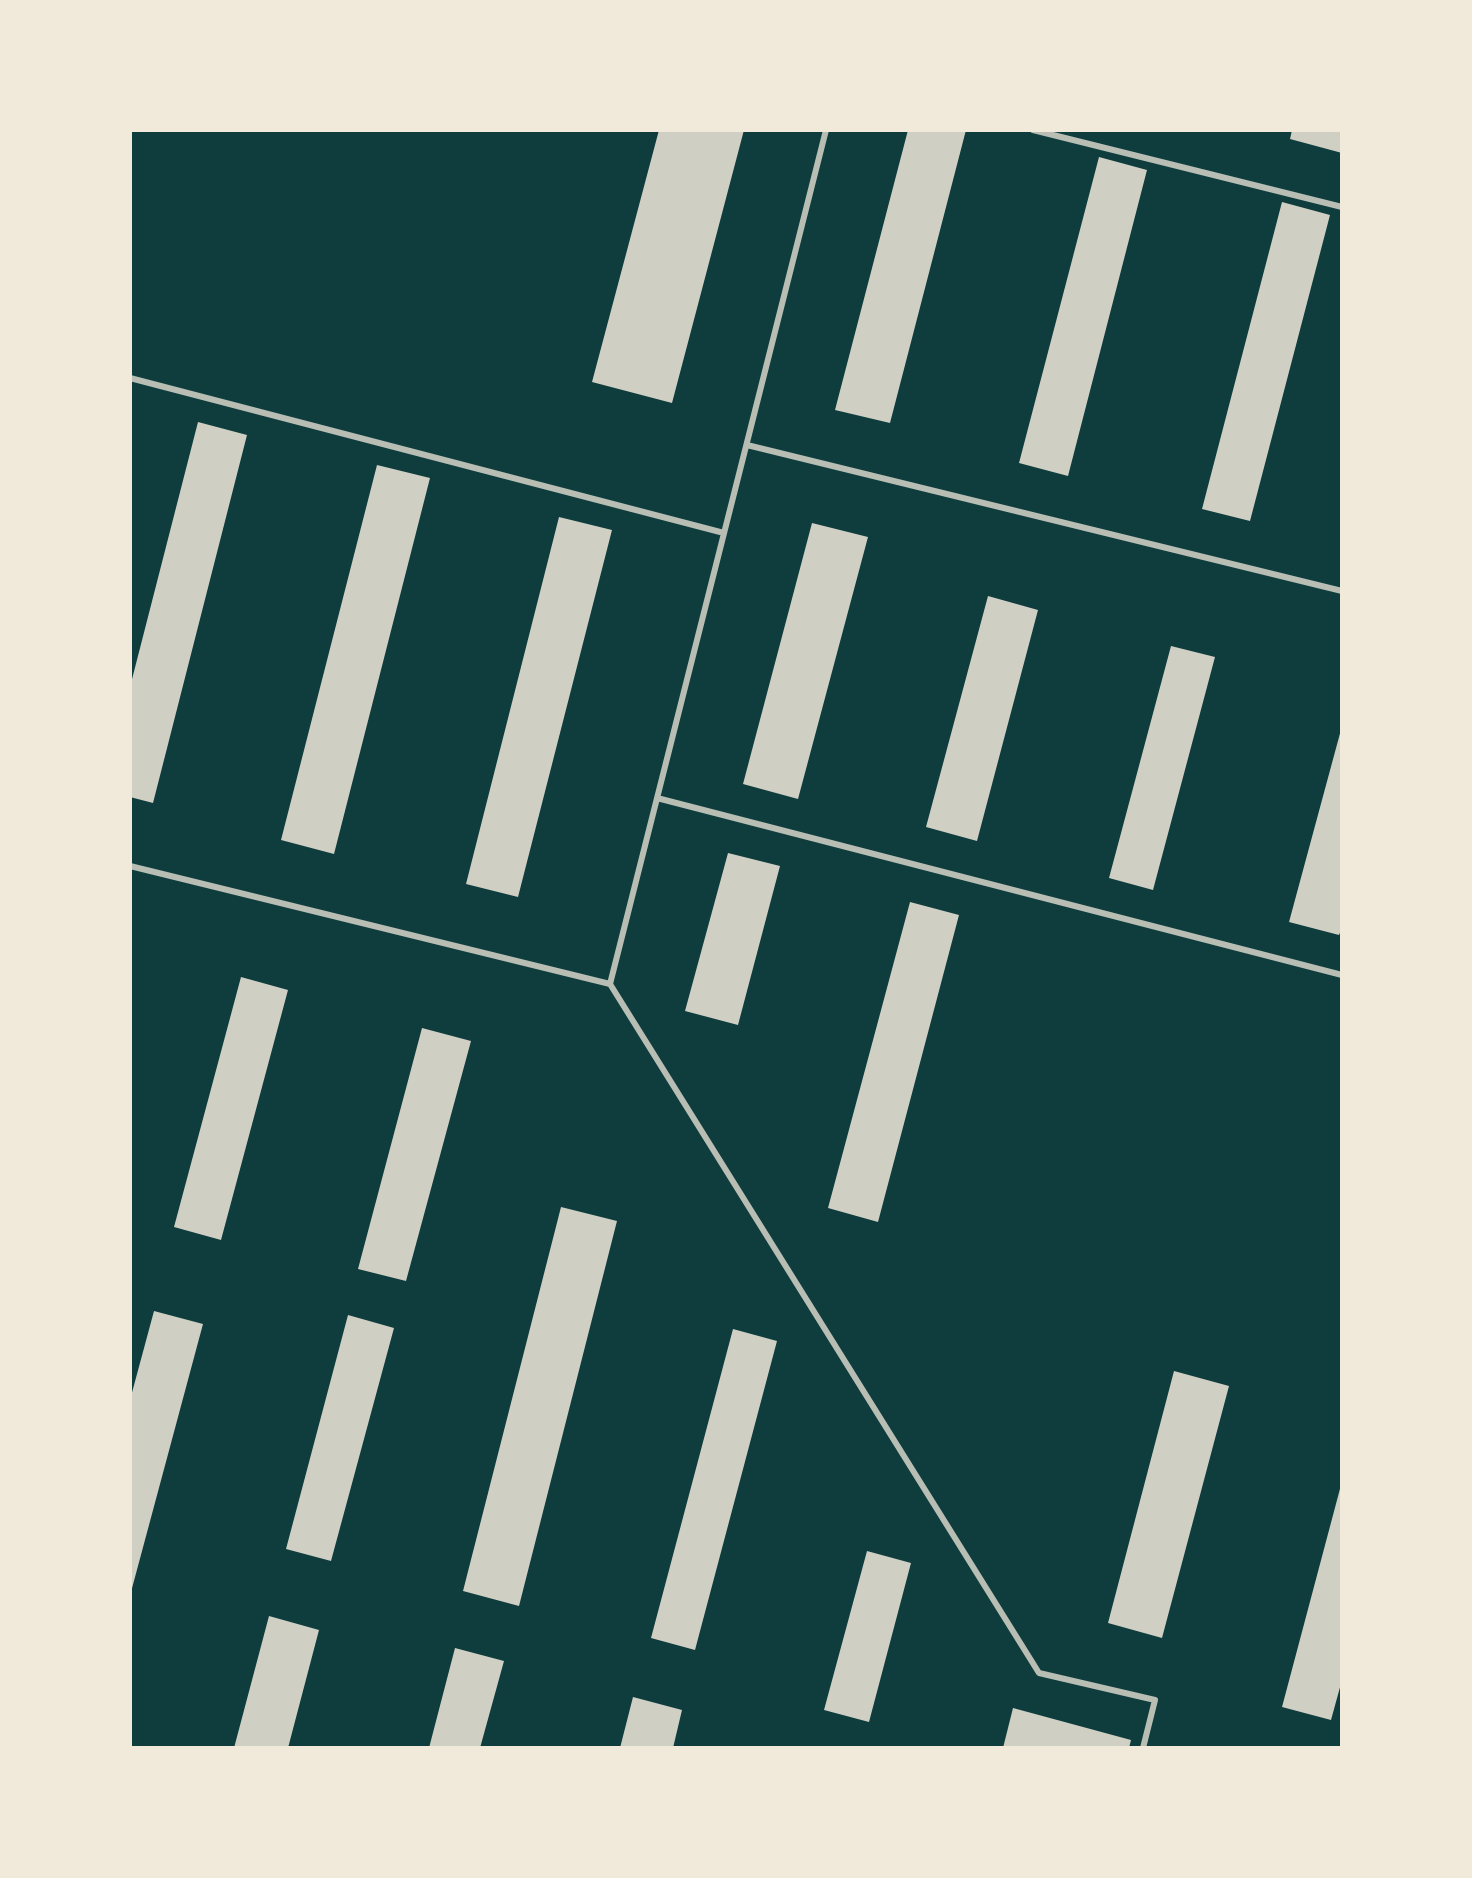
<!DOCTYPE html>
<style>
body{margin:0}
#map{position:relative;width:1472px;height:1878px;overflow:hidden;background:#0f3d3e;font-family:"Zilla Slab",serif}
canvas{display:block}
.frame{position:absolute;inset:0;border:132px solid #f1e9da;pointer-events:none}
</style>
<div id="map">
<canvas width="1472" height="1878"></canvas>
<div class="frame"></div>
</div>
<script>
const c = document.querySelector('canvas').getContext('2d');
c.lineJoin = 'round';
function fillPath(path, color) { c.fillStyle = color; c.fill(path, 'evenodd'); }
const toPath = rows => new Path2D(rows.map(r => 'M' + r).join(''));
function stroke(path, color, width, dash) { c.strokeStyle = color; c.lineWidth = width; c.lineCap = dash ? 'butt' : 'round'; c.setLineDash(dash || []); c.stroke(path); }
fillPath(toPath([
 [659,130,744,130,672,403,592,382],
 [908,130,966,130,890,423,835,410],
 [1292,130,1342,130,1342,153,1290,139],
 [1099,157,1147,170,1068,476,1019,463],
 [1282,202,1330,215,1250,521,1202,509],
 [198,422,247,435,153,803,130,797,130,687],
 [377,465,430,478,334,854,281,840],
 [559,517,612,530,518,897,466,884],
 [812,523,868,537,798,799,743,784],
 [988,596,1038,610,977,841,926,827],
 [1171,646,1215,657,1153,890,1109,878],
 [1342,726,1342,928,1339,935,1289,922],
 [728,853,780,866,738,1025,685,1011],
 [910,902,959,915,878,1222,828,1208],
 [241,977,288,990,221,1240,174,1227],
 [422,1028,471,1041,406,1281,358,1269],
 [561,1207,617,1221,519,1606,463,1591],
 [154,1311,203,1324,131,1592,130,1400],
 [348,1315,394,1328,331,1561,286,1549],
 [733,1329,777,1341,695,1650,651,1638],
 [1174,1371,1229,1386,1162,1638,1108,1623],
 [1341,1485,1342,1680,1331,1720,1282,1707],
 [867,1551,911,1563,869,1722,824,1710],
 [269,1616,319,1630,288,1748,234,1748],
 [455,1648,504,1661,480,1748,429,1748],
 [633,1697,682,1710,673,1748,620,1748],
 [1013,1708,1131,1740,1129,1748,1003,1748]
]), '#cfcfc3');
stroke(toPath([
 [826,130,610,984,1039,1673,1155,1700,1143,1748],
 [1033,130,1342,207],
 [130,378,724,533],
 [747,445,1342,591],
 [657,798,1342,975],
 [130,866,610,984]
]), '#b8beb3', 6);
</script>
